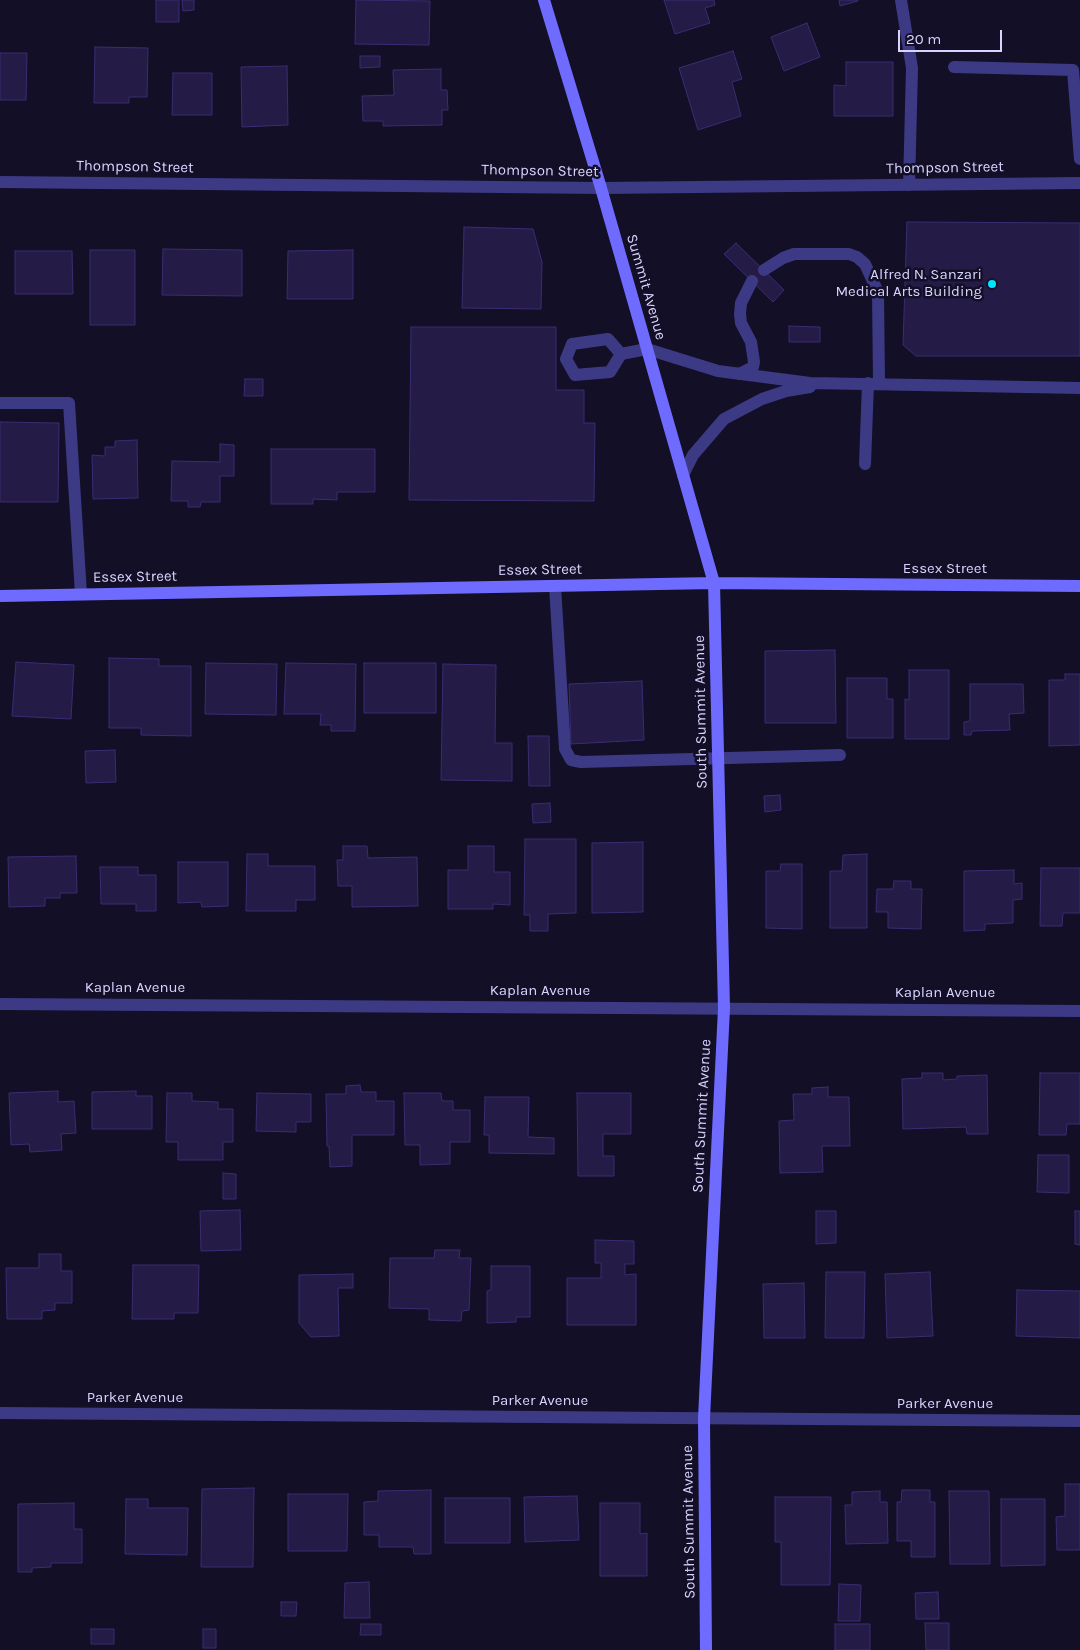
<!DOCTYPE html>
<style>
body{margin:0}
#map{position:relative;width:1080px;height:1650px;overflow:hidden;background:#130f26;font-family:Karla,sans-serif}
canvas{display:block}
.scale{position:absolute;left:898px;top:30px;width:104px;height:22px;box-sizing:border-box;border:2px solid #d9d4ff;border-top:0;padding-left:6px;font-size:15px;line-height:18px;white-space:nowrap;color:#d9d4ff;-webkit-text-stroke:4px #130f26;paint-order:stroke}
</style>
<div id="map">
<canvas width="1080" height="1650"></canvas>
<div class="scale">20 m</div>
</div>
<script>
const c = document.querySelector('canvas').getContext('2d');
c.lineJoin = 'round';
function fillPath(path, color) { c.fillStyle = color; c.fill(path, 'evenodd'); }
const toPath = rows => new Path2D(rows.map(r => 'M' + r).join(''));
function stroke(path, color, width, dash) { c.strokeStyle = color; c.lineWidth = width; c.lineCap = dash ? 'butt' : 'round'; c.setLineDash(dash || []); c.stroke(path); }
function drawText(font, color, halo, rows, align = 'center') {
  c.font = font + ' Karla,sans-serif'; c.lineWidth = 5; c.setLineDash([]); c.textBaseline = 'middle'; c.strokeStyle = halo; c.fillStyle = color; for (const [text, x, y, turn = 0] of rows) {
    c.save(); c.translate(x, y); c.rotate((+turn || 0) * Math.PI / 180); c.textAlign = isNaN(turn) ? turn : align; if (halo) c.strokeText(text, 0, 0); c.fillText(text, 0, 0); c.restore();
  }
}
const building = toPath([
 [156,0,179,0,179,22,156,22,156,0],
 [182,0,194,0,194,10,183,11,182,0],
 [356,0,430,1,429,45,355,44,356,0],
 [664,0,714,0,715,5,705,8,710,23,675,34,664,0],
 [839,0,858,0,858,1,840,6,839,0],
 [807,23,820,57,784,71,771,37,807,23],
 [95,47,148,48,147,97,129,97,129,103,94,103,95,47],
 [733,51,742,79,732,82,741,116,698,130,679,68,733,51],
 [0,53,27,53,26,100,0,100,0,53],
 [360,56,380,56,380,67,360,68,360,56],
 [846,62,893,62,893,116,834,116,834,85,846,86,846,62],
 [287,66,288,125,242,127,241,67,287,66],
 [441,69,441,90,447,90,448,110,442,110,442,125,383,126,383,121,363,121,362,96,394,95,393,70,441,69],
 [173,73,212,73,212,115,172,115,173,73],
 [907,222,1080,223,1080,356,916,356,903,345,907,222],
 [464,227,533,229,542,262,541,309,462,308,464,227],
 [736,243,784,290,773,302,724,254,736,243],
 [163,249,242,250,242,296,162,295,163,249],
 [90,250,135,250,135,325,90,325,90,250],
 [353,250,353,299,287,299,288,251,353,250],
 [15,251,72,251,73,294,15,294,15,251],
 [789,326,820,327,820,342,789,342,789,326],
 [411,327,556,327,556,390,584,390,584,423,595,423,594,501,409,500,411,327],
 [245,379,263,379,263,396,244,396,245,379],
 [0,422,59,423,58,502,0,502,0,422],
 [137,440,138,498,93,499,92,455,105,456,105,447,115,447,115,441,137,440],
 [220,444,234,445,234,476,220,476,220,502,201,502,200,507,188,507,188,501,171,501,172,461,220,462,220,444],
 [271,449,375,449,375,492,337,492,337,500,313,499,313,504,271,504,271,449],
 [835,650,836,723,765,723,765,651,835,650],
 [109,658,159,659,159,666,191,666,191,736,141,735,141,728,109,728,109,658],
 [16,662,74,665,71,719,12,716,16,662],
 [206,663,277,664,276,715,205,714,206,663],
 [286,663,356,664,355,731,331,731,331,725,320,725,321,714,284,714,286,663],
 [364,663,436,663,436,713,364,713,364,663],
 [443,664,496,665,495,743,512,743,512,781,441,780,443,664],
 [909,670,949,670,949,739,905,739,905,699,909,700,909,670],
 [1065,674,1080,674,1080,745,1049,746,1049,680,1065,680,1065,674],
 [847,678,887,678,887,699,893,699,893,738,847,738,847,678],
 [642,681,644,740,571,744,569,684,642,681],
 [970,684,1023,684,1024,713,1009,714,1010,730,972,731,971,735,964,735,964,722,970,721,970,684],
 [528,736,549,736,550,786,529,786,528,736],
 [115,750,116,782,86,783,85,751,115,750],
 [780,795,781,810,765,812,764,796,780,795],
 [550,803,551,822,533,823,532,804,550,803],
 [525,839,576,839,576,913,548,914,548,931,530,931,530,915,524,915,525,839],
 [643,842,643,912,592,913,592,843,643,842],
 [343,846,367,846,368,858,417,857,418,906,352,907,352,886,338,886,337,860,343,860,343,846],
 [468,846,494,846,494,872,510,872,510,905,493,904,493,909,448,909,448,870,468,870,468,846],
 [247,854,268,854,268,866,315,866,315,900,296,900,296,911,246,911,247,854],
 [867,854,867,928,830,928,830,871,842,871,843,855,867,854],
 [76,856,77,893,60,893,60,898,45,898,45,906,9,907,8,857,76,856],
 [178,862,228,862,228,906,202,907,201,902,178,903,178,862],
 [781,864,802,864,802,929,766,928,766,871,780,871,781,864],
 [100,867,138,867,138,875,156,875,156,911,136,911,136,904,101,904,100,867],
 [1041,868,1080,868,1080,913,1063,913,1062,926,1040,926,1041,868],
 [1014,870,1014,884,1022,883,1022,899,1013,900,1013,923,985,924,985,930,964,931,964,871,1014,870],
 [894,881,911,881,911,889,922,889,921,929,888,928,888,912,876,912,877,889,893,889,894,881],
 [922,1073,943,1073,943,1080,957,1079,957,1076,987,1075,988,1134,967,1134,966,1127,903,1129,902,1079,922,1078,922,1073],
 [1040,1073,1080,1073,1080,1124,1067,1124,1066,1135,1039,1135,1040,1073],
 [360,1085,361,1092,376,1092,376,1101,394,1101,394,1135,352,1135,352,1166,330,1167,329,1146,327,1146,326,1094,346,1094,346,1086,360,1085],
 [828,1087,828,1097,849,1097,850,1146,822,1146,823,1172,780,1173,779,1121,794,1120,793,1094,812,1094,812,1088,828,1087],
 [58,1091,58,1102,74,1101,76,1133,61,1134,62,1150,30,1152,29,1144,11,1145,9,1093,58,1091],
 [136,1091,136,1096,152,1096,152,1129,92,1129,92,1092,136,1091],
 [167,1093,192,1093,192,1101,218,1102,218,1109,233,1109,233,1142,223,1142,223,1160,178,1160,178,1142,166,1142,167,1093],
 [257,1093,311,1094,311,1122,296,1122,296,1132,256,1131,257,1093],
 [404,1093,441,1093,442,1101,453,1101,453,1110,470,1110,470,1142,450,1142,450,1164,420,1165,420,1145,405,1145,404,1093],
 [577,1093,631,1093,631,1134,603,1134,603,1156,614,1156,614,1176,578,1176,577,1093],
 [485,1097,529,1097,528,1137,554,1138,554,1154,489,1153,489,1135,484,1135,485,1097],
 [1038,1155,1069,1155,1069,1193,1037,1192,1038,1155],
 [223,1173,236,1174,236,1199,223,1199,223,1173],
 [240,1210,241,1250,201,1251,200,1211,240,1210],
 [816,1211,836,1211,836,1243,816,1244,816,1211],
 [1075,1211,1080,1211,1080,1245,1075,1244,1075,1211],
 [595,1240,634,1241,634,1264,625,1264,625,1275,636,1274,636,1325,567,1325,567,1278,601,1278,601,1263,595,1263,595,1240],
 [435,1250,460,1250,459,1258,471,1258,469,1310,462,1311,461,1321,429,1320,429,1309,389,1308,390,1258,434,1258,435,1250],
 [39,1254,61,1254,61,1271,72,1271,72,1303,55,1303,55,1310,42,1311,42,1319,7,1319,6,1268,39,1268,39,1254],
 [133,1265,199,1265,198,1313,174,1313,174,1319,132,1319,133,1265],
 [491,1266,530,1266,530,1317,516,1317,516,1322,487,1323,487,1291,491,1290,491,1266],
 [826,1272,865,1272,864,1338,825,1338,826,1272],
 [930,1272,933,1336,887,1338,885,1274,930,1272],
 [353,1274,353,1288,338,1288,339,1336,311,1337,299,1323,299,1275,353,1274],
 [804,1283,805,1338,764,1338,763,1284,804,1283],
 [1017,1290,1080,1291,1080,1338,1016,1336,1017,1290],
 [1065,1484,1080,1484,1080,1550,1057,1550,1056,1517,1065,1516,1065,1484],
 [254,1488,253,1567,201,1567,202,1489,254,1488],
 [431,1490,431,1554,414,1554,413,1547,379,1547,379,1535,364,1535,364,1502,378,1501,378,1491,431,1490],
 [902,1490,930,1490,930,1502,935,1502,935,1557,911,1557,911,1541,897,1541,897,1502,901,1502,902,1490],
 [880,1491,880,1502,887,1502,888,1543,846,1544,845,1505,852,1505,852,1492,880,1491],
 [949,1491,989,1491,990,1564,950,1564,949,1491],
 [288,1494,348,1494,347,1551,288,1551,288,1494],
 [577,1496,579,1540,525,1542,524,1497,577,1496],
 [775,1497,831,1497,830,1585,781,1585,781,1542,775,1542,775,1497],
 [445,1498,510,1498,510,1543,445,1543,445,1498],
 [126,1499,148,1499,148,1508,188,1508,187,1555,125,1554,126,1499],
 [1001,1499,1045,1499,1045,1565,1001,1566,1001,1499],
 [74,1503,74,1529,82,1529,82,1563,51,1563,51,1567,32,1568,32,1572,18,1572,18,1504,74,1503],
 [600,1503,640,1503,640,1534,647,1533,647,1576,600,1576,600,1503],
 [369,1582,370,1618,344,1618,345,1583,369,1582],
 [839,1584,861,1585,860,1621,838,1621,839,1584],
 [938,1592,939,1619,916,1619,915,1593,938,1592],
 [281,1602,297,1602,296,1616,281,1616,281,1602],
 [925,1623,949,1623,949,1650,926,1650,925,1623],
 [361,1624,381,1624,381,1635,360,1635,361,1624],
 [835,1624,870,1624,870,1650,835,1650,835,1624],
 [91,1629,114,1629,114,1644,91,1644,91,1629],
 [203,1629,216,1629,216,1648,203,1648,203,1629]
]);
fillPath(building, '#241b47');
stroke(building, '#3b2d73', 1);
stroke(toPath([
 [901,0,912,68,909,185],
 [954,67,1073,70,1080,159],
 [764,270,783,258,794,254,849,254,857,257,865,264,878,292,879,383],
 [566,359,575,375,610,372,621,354,647,349,718,371,810,383,1080,388],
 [566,359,572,344,608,339,621,354],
 [739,374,753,367,754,362,751,342,741,323,740,314,741,303,752,281],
 [0,403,69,403,81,594],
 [865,464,868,383],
 [683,475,693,455,724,419,762,399,786,391,810,387],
 [555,586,565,749,571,760,581,762,840,755]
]), '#3d3a85', 12);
stroke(toPath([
 [0,182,601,188,1080,183],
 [0,1004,1080,1011],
 [0,1413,1080,1421]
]), '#3d3a85', 12);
stroke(toPath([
 [544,0,601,188,714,583,724,1008,704,1418,706,1650],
 [0,596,714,583,1080,586]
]), '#6f6bff', 12);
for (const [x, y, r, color] of [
 [992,284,5,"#00e5ff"]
]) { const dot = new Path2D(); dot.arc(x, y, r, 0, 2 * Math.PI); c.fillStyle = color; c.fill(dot); stroke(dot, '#130f26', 2); }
drawText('15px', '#d9d4ff', '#130f26', [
 ["Thompson Street",135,167,1],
 ["Thompson Street",945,168,-1],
 ["Thompson Street",540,171,1],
 ["Summit Avenue",646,287,74],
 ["Essex Street",945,569],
 ["Essex Street",540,570,-1],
 ["Essex Street",135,577,-1],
 ["South Summit Avenue",701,712,-91],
 ["Kaplan Avenue",135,988],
 ["Kaplan Avenue",540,991],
 ["Kaplan Avenue",945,993],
 ["South Summit Avenue",702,1116,-87],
 ["Parker Avenue",135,1398],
 ["Parker Avenue",540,1401],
 ["Parker Avenue",945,1404],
 ["South Summit Avenue",689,1522,-91]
]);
drawText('15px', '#d9d4ff', '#130f26', [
 ["Alfred N. Sanzari",982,275],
 ["Medical Arts Building",982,292]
], 'right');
</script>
